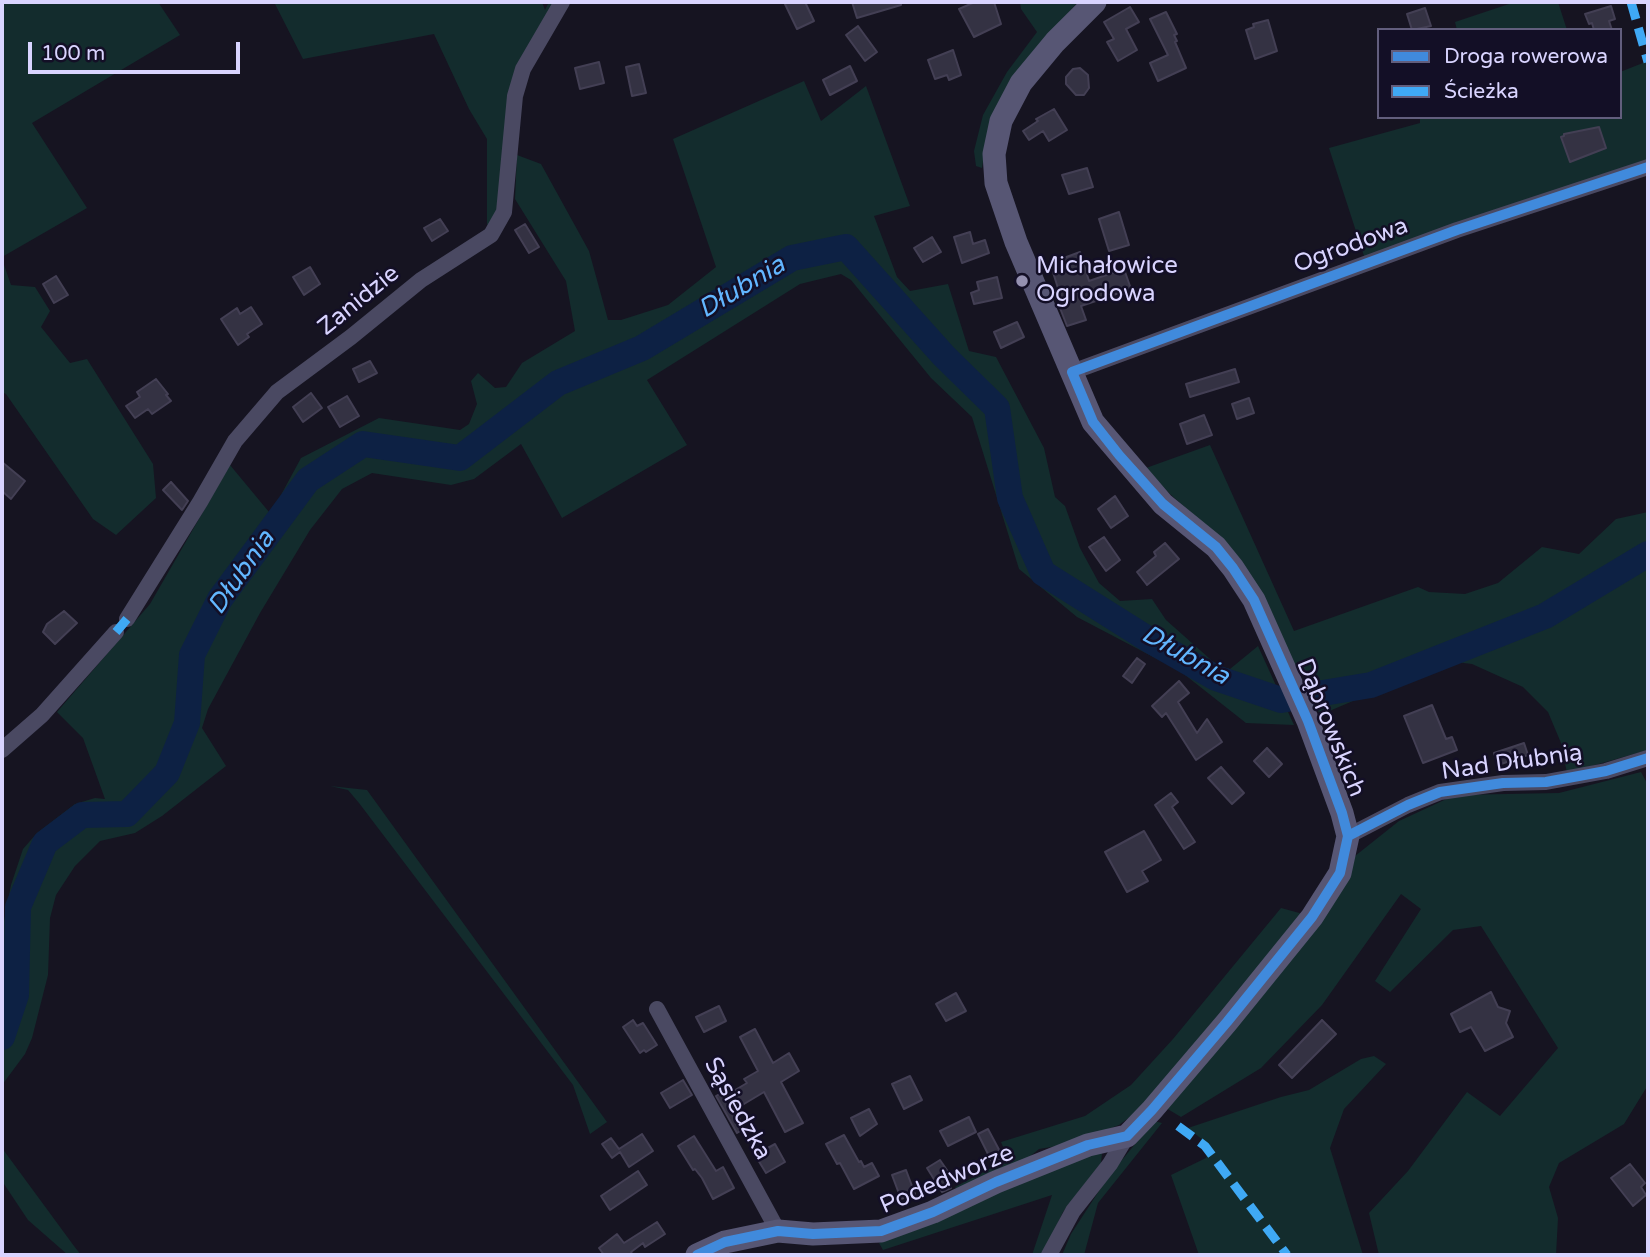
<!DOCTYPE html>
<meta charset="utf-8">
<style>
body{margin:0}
#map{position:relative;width:1650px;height:1257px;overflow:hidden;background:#161421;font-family:"Varela Round",sans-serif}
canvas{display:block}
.frame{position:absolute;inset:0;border:4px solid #d9d4ff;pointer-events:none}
.legend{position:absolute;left:1377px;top:28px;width:245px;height:91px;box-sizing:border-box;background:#130f26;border:2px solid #625e7d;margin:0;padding:9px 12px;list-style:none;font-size:21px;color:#d9d4ff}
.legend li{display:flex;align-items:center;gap:14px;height:35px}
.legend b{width:35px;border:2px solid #625e7d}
.scale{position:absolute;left:28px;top:42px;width:212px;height:32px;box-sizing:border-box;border:4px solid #d9d4ff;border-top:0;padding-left:9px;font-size:21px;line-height:24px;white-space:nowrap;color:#d9d4ff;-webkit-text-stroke:5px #130f26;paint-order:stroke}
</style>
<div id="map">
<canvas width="1650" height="1257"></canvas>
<div class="frame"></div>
<ul class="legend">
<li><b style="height:9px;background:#408adc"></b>Droga rowerowa</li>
<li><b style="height:9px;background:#3fa9f5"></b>Ścieżka</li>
</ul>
<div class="scale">100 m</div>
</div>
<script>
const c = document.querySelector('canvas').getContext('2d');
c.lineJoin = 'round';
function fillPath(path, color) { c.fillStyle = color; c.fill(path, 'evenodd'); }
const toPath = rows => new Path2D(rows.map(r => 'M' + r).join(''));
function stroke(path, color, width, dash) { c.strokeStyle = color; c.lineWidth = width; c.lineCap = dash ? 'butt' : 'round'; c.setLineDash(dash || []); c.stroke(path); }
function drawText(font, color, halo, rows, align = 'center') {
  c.font = font + ' "Varela Round",sans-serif'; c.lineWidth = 5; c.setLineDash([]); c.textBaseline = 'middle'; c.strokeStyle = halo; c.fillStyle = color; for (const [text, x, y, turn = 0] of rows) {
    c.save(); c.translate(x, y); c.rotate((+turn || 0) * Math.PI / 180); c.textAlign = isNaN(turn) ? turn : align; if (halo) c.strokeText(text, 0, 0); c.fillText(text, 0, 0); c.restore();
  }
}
fillPath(toPath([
 [2,2,158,2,180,35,32,123,87,208,2,257],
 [274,2,542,2,545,10,549,2,555,2,530,43,502,209,487,225,487,139,469,109,434,34,303,59],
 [1020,2,1078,2,1043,41,986,142,982,168,976,166,974,151,983,115,1007,72,1037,32,1021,9],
 [1515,2,1558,2,1567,30,1457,30,1455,22],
 [1648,61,1648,163,1365,259,1329,148,1420,123,1420,117,1620,117,1620,72],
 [804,81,821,121,866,86,910,206,874,216,897,277,910,291,948,284,969,351,996,357,1044,448,1055,497,1065,506,1080,548,1099,583,1120,601,1152,599,1166,620,1218,666,1230,669,1258,646,1294,725,1246,723,1180,671,1077,617,1019,569,972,417,931,378,851,280,841,274,800,284,647,380,687,445,562,518,521,444,474,479,451,485,372,473,342,489,310,530,260,613,208,709,202,728,226,766,162,816,135,833,100,841,75,866,56,895,50,918,48,975,32,1038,25,1054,2,1085,4,921,11,885,23,849,37,833,75,804,95,798,105,799,83,738,57,712,150,604,230,465,269,512,275,506,301,458,379,418,460,430,469,424,477,404,471,381,478,373,495,388,506,387,522,363,575,331,566,281,515,199,517,155,541,164,589,251,608,320,621,320,668,305,716,267,673,139],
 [2,259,11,285,35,287,50,311,41,327,70,363,87,359,153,464,156,498,116,535,93,519,6,394,2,392],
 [1210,445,1294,631,1418,587,1429,592,1465,594,1498,583,1542,547,1579,554,1616,519,1648,512,1648,750,1567,773,1561,743,1548,712,1523,687,1472,664,1447,661,1320,715,1302,674,1294,671,1205,525,1170,494,1146,468],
 [1641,772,1648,785,1648,1085,1624,1124,1559,1163,1549,1187,1558,1218,1556,1255,1379,1255,1369,1213,1408,1171,1467,1092,1500,1116,1558,1048,1481,926,1453,930,1390,992,1375,981,1421,909,1401,894,1322,1005,1261,1068,1181,1117,1166,1108,1355,856,1399,821,1455,795,1559,793],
 [330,786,367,790,607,1122,590,1134,573,1085,359,803,348,790],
 [1281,908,1303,914,1138,1111,1119,1125,1069,1144,1039,1149,1022,1163,958,1191,955,1187,1008,1159,1001,1142,1085,1116,1131,1085,1173,1039],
 [1374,1056,1386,1064,1344,1109,1330,1148,1363,1255,1199,1255,1171,1175,1206,1158,1209,1145,1188,1128,1281,1097,1309,1090,1361,1059],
 [1154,1121,1162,1123,1098,1203,1084,1255,1062,1255,1071,1234,1108,1177],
 [2,1148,74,1246,81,1255,68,1255,28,1220,2,1181],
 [1095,1152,1102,1153,1101,1163,1063,1212,1043,1255,1032,1255,1052,1195,883,1250,879,1243,1060,1164]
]), '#132c2d');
stroke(toPath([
 [2,1037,16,995,18,907,45,843,82,815,127,814,167,773,187,723,192,655,220,599,308,480,363,444,460,458,558,383,642,348,792,258,846,247,944,356,997,408,1010,498,1043,573,1151,641,1216,678,1281,700,1371,685,1545,616,1648,554]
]), '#0d2144', 26);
const building = toPath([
 [784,2,805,2,814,21,797,29,784,2],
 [852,2,901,2,901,5,857,18,852,2],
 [975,2,994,2,1001,24,974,37,959,9,975,2],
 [1611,6,1615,19,1609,21,1612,30,1594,30,1592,23,1589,24,1585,14,1611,6],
 [1130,7,1139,22,1126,29,1137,50,1118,61,1107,42,1114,39,1104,22,1130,7],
 [1425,8,1431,26,1412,30,1407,14,1425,8],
 [1166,12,1177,34,1174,35,1177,41,1175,42,1186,68,1158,81,1150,63,1168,55,1150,19,1166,12],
 [1268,20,1277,51,1255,59,1246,30,1254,27,1253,24,1268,20],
 [858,26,877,52,865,61,846,35,858,26],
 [953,50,961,75,949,80,947,75,935,79,928,60,953,50],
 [599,62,604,83,580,89,575,68,599,62],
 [639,64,646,93,632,96,626,67,639,64],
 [850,66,857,81,830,95,823,80,850,66],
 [1080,68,1088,75,1089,88,1084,95,1076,95,1066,84,1066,77,1073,69,1080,68],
 [1054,109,1067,130,1049,141,1043,131,1029,140,1023,131,1038,121,1036,119,1054,109],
 [1599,127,1606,148,1570,162,1561,137,1564,136,1564,134,1599,127],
 [1087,168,1093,187,1069,194,1062,175,1087,168],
 [1119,212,1129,245,1109,251,1099,219,1119,212],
 [440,219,448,231,432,241,424,228,440,219],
 [525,224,539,247,529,253,515,230,525,224],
 [970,232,973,244,985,240,989,253,962,263,954,237,970,232],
 [932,237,941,252,923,262,914,248,932,237],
 [1080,252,1089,281,1124,269,1131,289,1081,306,1086,320,1067,326,1060,308,1064,307,1050,263,1080,252],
 [310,267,320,284,304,295,293,277,310,267],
 [56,276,68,295,54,303,43,284,56,276],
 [997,277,1002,298,974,304,971,293,979,290,977,282,997,277],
 [251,307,262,324,247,334,249,337,238,345,221,319,237,308,240,314,251,307],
 [1017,322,1024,337,1001,348,994,332,1017,322],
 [370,361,377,373,359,382,353,369,370,361],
 [1235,369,1239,382,1190,397,1186,384,1235,369],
 [156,379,168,394,166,395,171,401,152,414,148,409,135,418,126,406,140,397,137,392,156,379],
 [311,393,322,408,303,422,293,407,311,393],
 [347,396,359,416,340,427,328,407,347,396],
 [1249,398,1254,413,1237,419,1232,404,1249,398],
 [1204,415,1212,435,1187,444,1180,424,1204,415],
 [2,462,25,481,11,499,2,491,2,462],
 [171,482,188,501,182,510,163,490,171,482],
 [1115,496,1128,516,1111,528,1098,509,1115,496],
 [1104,537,1120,560,1106,571,1089,547,1104,537],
 [1165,543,1179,559,1147,585,1137,572,1156,556,1154,552,1165,543],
 [64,611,77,623,55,644,43,632,47,624,64,611],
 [1137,658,1145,664,1132,683,1123,676,1137,658],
 [1179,681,1189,693,1178,702,1197,733,1207,719,1222,742,1196,760,1166,713,1162,717,1152,706,1179,681],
 [1432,705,1446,739,1452,737,1457,750,1423,763,1404,716,1432,705],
 [1524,743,1528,755,1498,765,1494,753,1524,743],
 [1267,748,1282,764,1269,777,1254,761,1267,748],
 [1221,767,1244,793,1232,804,1208,778,1221,767],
 [1171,793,1178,802,1172,807,1195,842,1184,849,1155,805,1171,793],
 [1144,831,1161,860,1142,871,1148,881,1127,892,1105,852,1144,831],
 [1491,992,1498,1007,1510,1011,1506,1023,1513,1037,1485,1051,1471,1027,1460,1032,1451,1014,1491,992],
 [956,993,966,1011,946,1021,936,1004,956,993],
 [719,1006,726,1021,704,1032,696,1017,719,1006],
 [633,1020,637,1026,643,1023,657,1045,646,1052,644,1050,640,1053,623,1027,633,1020],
 [1322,1020,1336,1034,1292,1078,1279,1065,1322,1020],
 [755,1029,773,1063,789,1053,799,1071,781,1082,803,1123,785,1132,764,1092,734,1110,745,1128,737,1133,716,1096,723,1092,725,1096,747,1083,744,1079,758,1071,740,1037,755,1029],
 [910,1076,922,1100,904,1109,892,1084,910,1076],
 [683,1080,692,1095,670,1108,661,1093,683,1080],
 [869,1109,877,1124,860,1136,851,1118,869,1109],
 [969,1117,976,1132,948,1146,940,1131,969,1117],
 [988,1129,1004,1159,993,1164,978,1134,988,1129],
 [642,1134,653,1151,629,1167,620,1152,612,1158,602,1144,611,1138,619,1149,642,1134],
 [844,1135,859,1162,861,1161,864,1167,872,1163,879,1176,854,1189,840,1163,837,1164,826,1144,844,1135],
 [694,1136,716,1171,723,1167,734,1188,713,1199,702,1178,695,1169,693,1170,678,1146,694,1136],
 [775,1144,785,1162,766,1173,755,1155,775,1144],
 [940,1160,949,1173,944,1176,951,1188,942,1192,927,1168,940,1160],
 [1630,1164,1645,1183,1641,1187,1646,1195,1633,1206,1611,1178,1630,1164],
 [906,1170,915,1194,901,1199,892,1175,906,1170],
 [638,1171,647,1185,610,1210,601,1196,638,1171],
 [657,1222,665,1234,645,1247,643,1243,631,1252,633,1255,604,1255,599,1248,617,1234,624,1243,657,1222]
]);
fillPath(building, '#343243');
stroke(building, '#433f54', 2);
stroke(toPath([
 [1072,372,1457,230,1648,167],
 [127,619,200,502,235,441,277,392,351,337,421,280,491,235,504,212,515,96,523,69,562,2],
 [2,750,42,715,116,632],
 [1348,836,1408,805,1440,792,1503,783,1546,782,1606,771,1648,758],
 [657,1009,778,1231],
 [1049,1255,1073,1211,1110,1164,1127,1136]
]), '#4a4962', 16);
stroke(toPath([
 [697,1255,725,1242,778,1231,813,1234,881,1231,933,1212,996,1182,1088,1145,1127,1136,1152,1110,1227,1022,1312,917,1340,873,1348,836,1342,813,1308,721,1254,600,1233,568,1216,547,1163,504,1093,422,1016,242,996,183,994,154,1001,121,1021,83,1055,42,1095,2]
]), '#575674', 23);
stroke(toPath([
 [1631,2,1648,62],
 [116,632,127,619],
 [1178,1126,1205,1146,1287,1255]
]), '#3fa9f5', 9, [18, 9]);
stroke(toPath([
 [1348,836,1408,805,1440,792,1503,783,1546,782,1606,771,1648,758],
 [697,1255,725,1242,778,1231,813,1234,881,1231,933,1212,996,1182,1088,1145,1127,1136,1152,1110,1227,1022,1312,917,1340,873,1348,836,1342,813,1308,721,1254,600,1233,568,1216,547,1163,504,1119,455,1093,422,1072,372,1457,230,1648,167]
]), '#408adc', 10);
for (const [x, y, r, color] of [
 [1022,281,7,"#9591b1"]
]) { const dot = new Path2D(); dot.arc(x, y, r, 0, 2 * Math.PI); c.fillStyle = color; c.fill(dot); stroke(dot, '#130f26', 2.5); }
drawText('24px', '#d9d4ff', '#130f26', [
 ["Ogrodowa",1351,246,-20],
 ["Zanidzie",359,301,-39],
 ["Dąbrowskich",1330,728,68],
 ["Nad Dłubnią",1512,763,-8],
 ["Sąsiedzka",737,1109,61],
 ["Podedworze",947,1180,-23]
]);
drawText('24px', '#d9d4ff', '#130f26', [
 ["Michałowice",1036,267],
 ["Ogrodowa",1036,295]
], 'left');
drawText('italic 26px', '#62b6ff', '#130f26', [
 ["Dłubnia",742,288,-31],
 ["Dłubnia",242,573,-55],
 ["Dłubnia",1185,656,29]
]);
</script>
